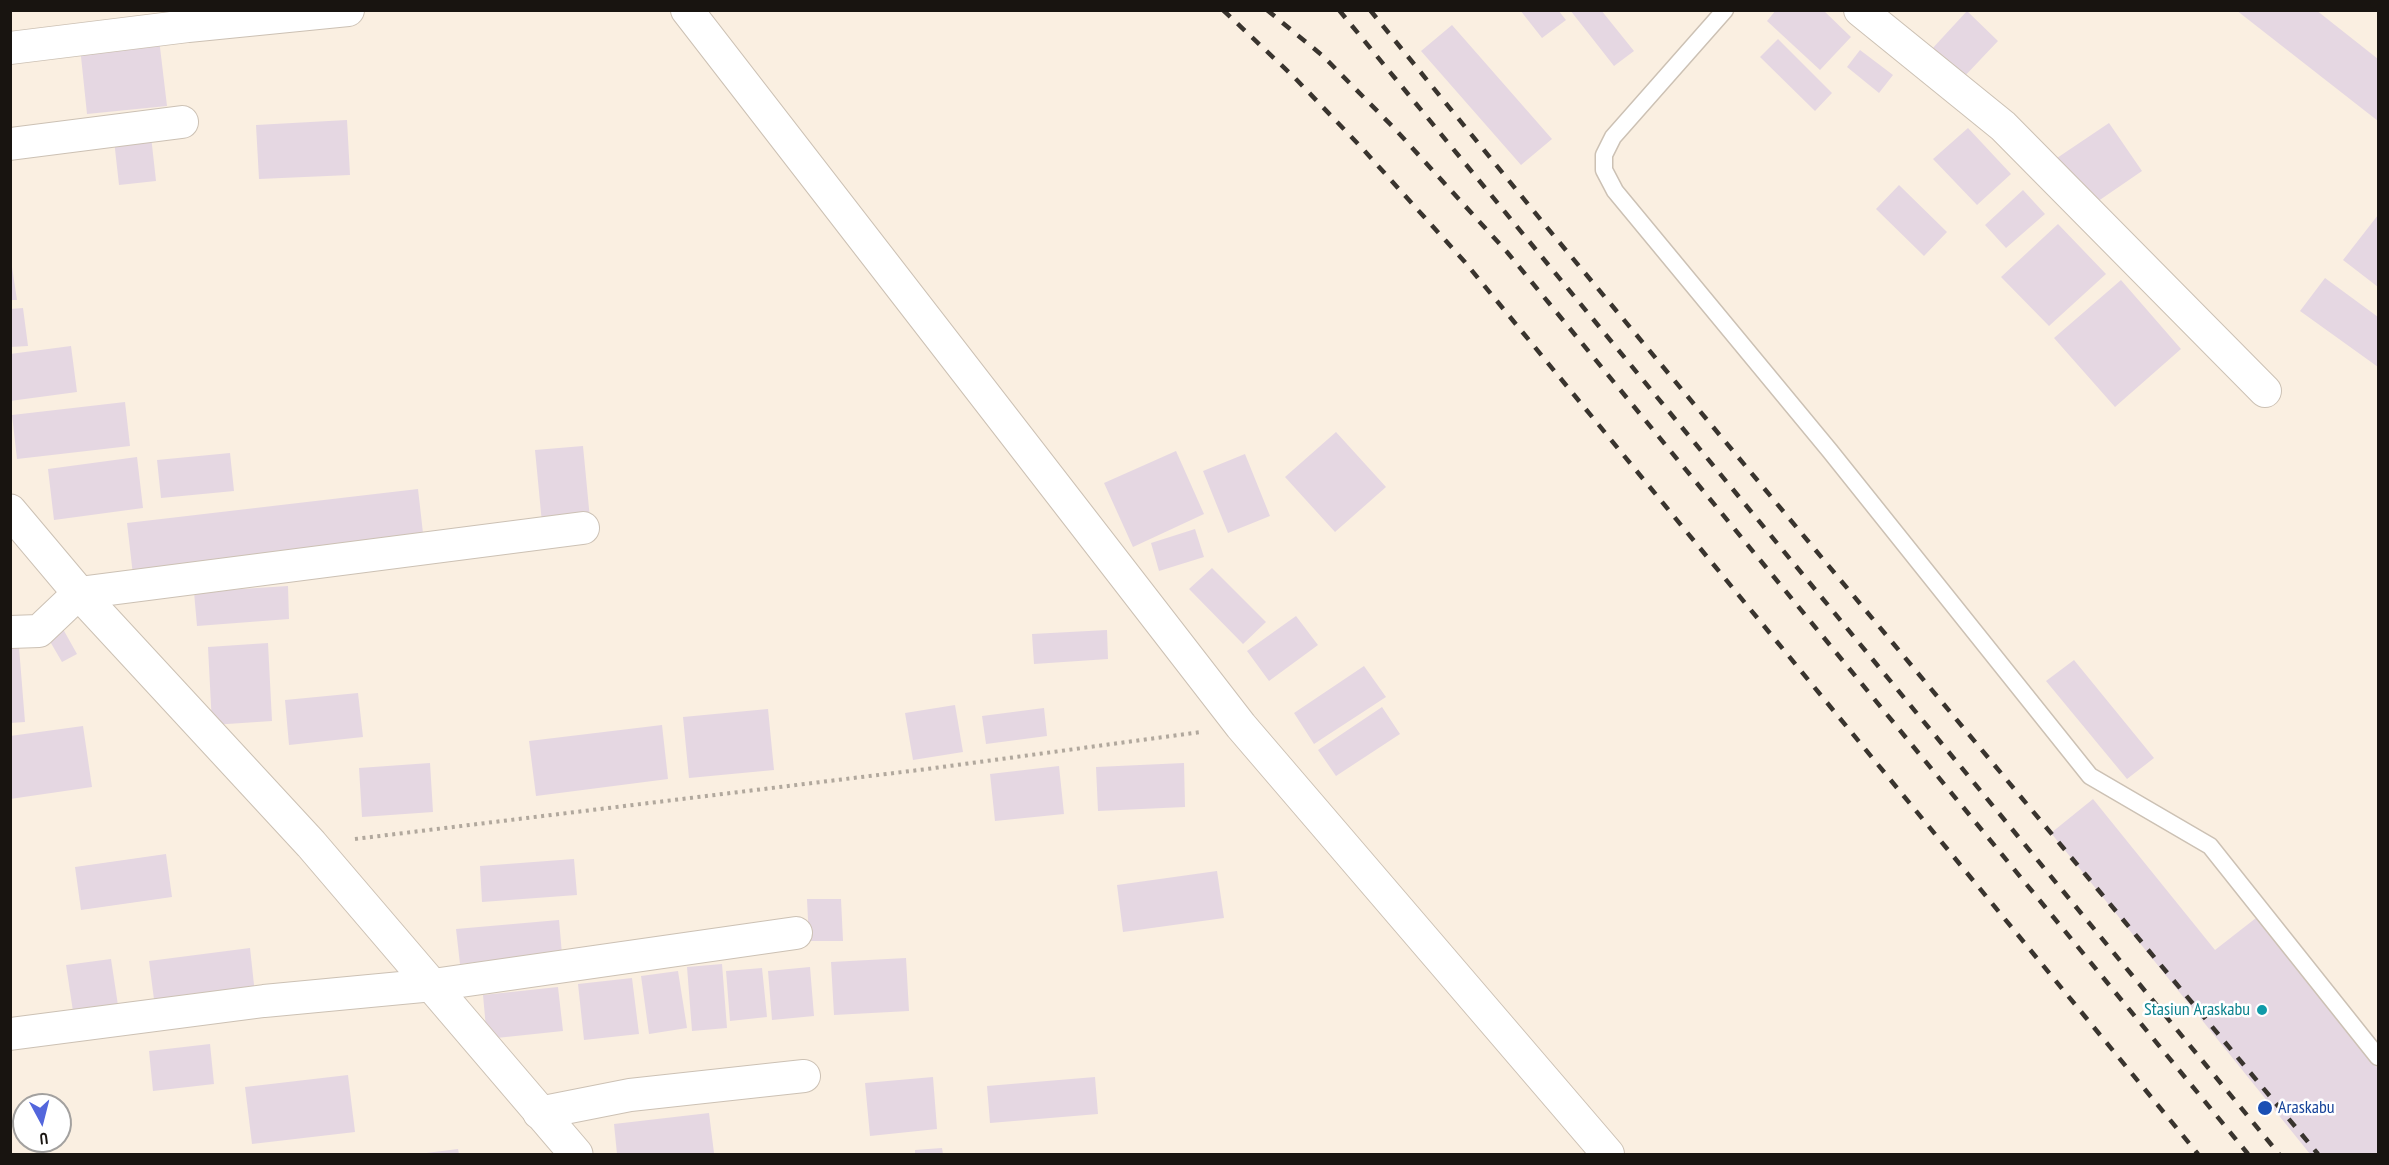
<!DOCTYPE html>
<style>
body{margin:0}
#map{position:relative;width:2389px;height:1165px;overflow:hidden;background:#faefe1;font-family:"PT Sans Narrow",sans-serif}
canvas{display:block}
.frame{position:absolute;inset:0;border:12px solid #181410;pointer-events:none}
.north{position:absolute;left:12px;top:1093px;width:60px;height:60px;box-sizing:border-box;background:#fff;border:2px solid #a3a19f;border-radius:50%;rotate:173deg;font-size:16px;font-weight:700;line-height:24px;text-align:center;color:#181410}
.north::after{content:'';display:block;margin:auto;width:21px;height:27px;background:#5366dc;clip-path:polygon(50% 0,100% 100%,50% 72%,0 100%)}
</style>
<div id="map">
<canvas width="2389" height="1165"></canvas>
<div class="frame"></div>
<div class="north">U</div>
</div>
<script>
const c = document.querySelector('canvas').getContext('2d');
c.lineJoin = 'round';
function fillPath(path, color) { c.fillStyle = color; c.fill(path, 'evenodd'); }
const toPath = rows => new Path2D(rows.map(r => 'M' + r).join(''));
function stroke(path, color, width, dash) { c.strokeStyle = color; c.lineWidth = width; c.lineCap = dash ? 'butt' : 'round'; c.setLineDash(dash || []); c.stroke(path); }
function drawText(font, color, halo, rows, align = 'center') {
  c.font = font + ' "PT Sans Narrow",sans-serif'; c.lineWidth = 5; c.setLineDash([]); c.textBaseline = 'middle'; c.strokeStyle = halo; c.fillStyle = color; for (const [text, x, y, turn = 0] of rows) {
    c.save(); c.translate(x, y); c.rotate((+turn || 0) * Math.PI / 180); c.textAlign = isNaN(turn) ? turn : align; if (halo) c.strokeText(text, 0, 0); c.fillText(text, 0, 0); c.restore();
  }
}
fillPath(toPath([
 [1520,10,1558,10,1566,20,1542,38],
 [1570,10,1601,10,1634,51,1614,66],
 [1776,10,1823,10,1851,37,1820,70,1767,21],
 [2236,10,2316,10,2378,59,2378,121],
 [1967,11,1998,41,1962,79,1931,50],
 [1452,25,1552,139,1521,165,1421,51],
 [159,39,167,106,87,114,80,47],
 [1778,39,1832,93,1815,111,1760,57],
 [1860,50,1893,75,1879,93,1847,67],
 [347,120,350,175,259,179,256,125],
 [2109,123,2142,171,2091,206,2057,158],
 [1968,128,2011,174,1977,205,1933,159],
 [151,136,156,181,119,185,114,140],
 [1899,185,1947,232,1924,256,1876,209],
 [2023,190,2045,214,2006,248,1985,225],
 [2378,215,2378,287,2343,260],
 [2058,224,2106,274,2049,326,2001,277],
 [10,254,17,300,10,300],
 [2325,278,2378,317,2378,367,2300,311],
 [2121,280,2181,349,2115,407,2054,338],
 [23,308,28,346,10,347,10,309],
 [71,346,77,392,10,401,10,354],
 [125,402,130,446,17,459,12,415],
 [1336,432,1386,487,1335,532,1285,477],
 [583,446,590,519,542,523,535,450],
 [1176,451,1204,514,1133,547,1104,483],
 [230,453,234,491,161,498,157,460],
 [1245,454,1270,516,1228,533,1203,471],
 [137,457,143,508,54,520,48,469],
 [418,489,424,542,133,575,127,523],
 [1195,529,1204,557,1159,571,1151,543],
 [1212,568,1266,622,1243,644,1189,589],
 [288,586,289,619,197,626,194,592],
 [1296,616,1318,645,1269,681,1247,651],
 [63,629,77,654,62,662,48,638],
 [1107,630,1108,659,1034,664,1032,634],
 [18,635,25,722,10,723,10,636],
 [268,643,272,721,212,725,208,647],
 [2074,660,2154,758,2127,779,2046,681],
 [1364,666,1386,697,1314,744,1294,713],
 [358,693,363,737,289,745,285,700],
 [955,705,963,752,913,760,905,713],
 [1382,707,1400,734,1336,776,1318,750],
 [1044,708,1047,736,986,744,982,716],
 [768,709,774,770,689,778,683,717],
 [662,725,668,779,536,796,529,741],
 [83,726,92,787,10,799,10,736],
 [430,763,433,812,362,817,359,768],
 [1184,763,1185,807,1098,811,1096,767],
 [1059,766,1064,814,995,821,990,774],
 [2093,799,2215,950,2256,918,2378,1069,2378,1154,2310,1154,2051,833],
 [166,854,172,897,81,910,75,867],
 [574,859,577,895,482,902,480,866],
 [1217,871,1224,918,1123,932,1117,885],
 [807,899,841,899,843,941,809,941],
 [559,920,562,954,460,964,456,929],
 [250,948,255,994,155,1007,149,961],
 [906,958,909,1011,834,1015,831,962],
 [111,959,119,1012,74,1018,66,965],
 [722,964,727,1028,692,1031,687,967],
 [810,967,814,1016,772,1020,768,971],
 [762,968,767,1017,730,1021,726,971],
 [678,971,687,1028,649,1034,641,976],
 [632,978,639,1034,584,1040,578,984],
 [558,987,563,1031,487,1039,483,995],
 [210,1044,214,1084,153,1091,149,1051],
 [348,1075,355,1132,252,1144,245,1087],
 [933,1077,937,1129,870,1136,865,1083],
 [1095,1077,1098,1114,990,1123,987,1086],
 [709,1113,714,1153,617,1154,614,1124],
 [942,1148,943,1154,915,1154,915,1150],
 [458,1149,459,1154,427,1154,426,1153]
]), '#e5d7e2');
const lane = toPath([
 [1725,10,1613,137,1604,155,1604,170,1615,191,1830,451,2090,776,2210,846,2378,1057]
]);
const street = toPath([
 [687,10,1241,726,1608,1154],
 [1860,10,2003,126,2265,391],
 [10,48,188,26,348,10],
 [10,144,182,122],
 [10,632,39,631,79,593,583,528],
 [10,1034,264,1001,433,985,796,933],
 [539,1113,630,1095,804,1076]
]);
const secondary = toPath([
 [10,511,79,593,311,844,576,1154]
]);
stroke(lane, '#ccc1b4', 19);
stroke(street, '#ccc1b4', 34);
stroke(secondary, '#ccc1b4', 35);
stroke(toPath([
 [355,839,927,769,1201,732]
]), '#b1a89d', 4, [3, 4.5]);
stroke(lane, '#fff', 16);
stroke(street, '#fff', 32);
stroke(secondary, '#fff', 33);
stroke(toPath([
 [1223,10,1294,77,1361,147,1464,261,2198,1154],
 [1267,10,1323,56,1395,129,1507,252,2248,1154],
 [1339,10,2279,1154],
 [1370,10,1545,225,2318,1154]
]), '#39342e', 4.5, [10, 10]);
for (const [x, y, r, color] of [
 [2262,1010,6,"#0f9aa8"],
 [2265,1108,8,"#1a4fb4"]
]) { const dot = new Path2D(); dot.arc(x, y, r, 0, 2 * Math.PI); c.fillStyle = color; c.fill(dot); stroke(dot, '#fff', 2); }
drawText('18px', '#0d838f', '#fff', [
 ["Stasiun Araskabu",2250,1010]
], 'right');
drawText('18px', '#164399', '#fff', [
 ["Araskabu",2278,1108]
], 'left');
</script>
